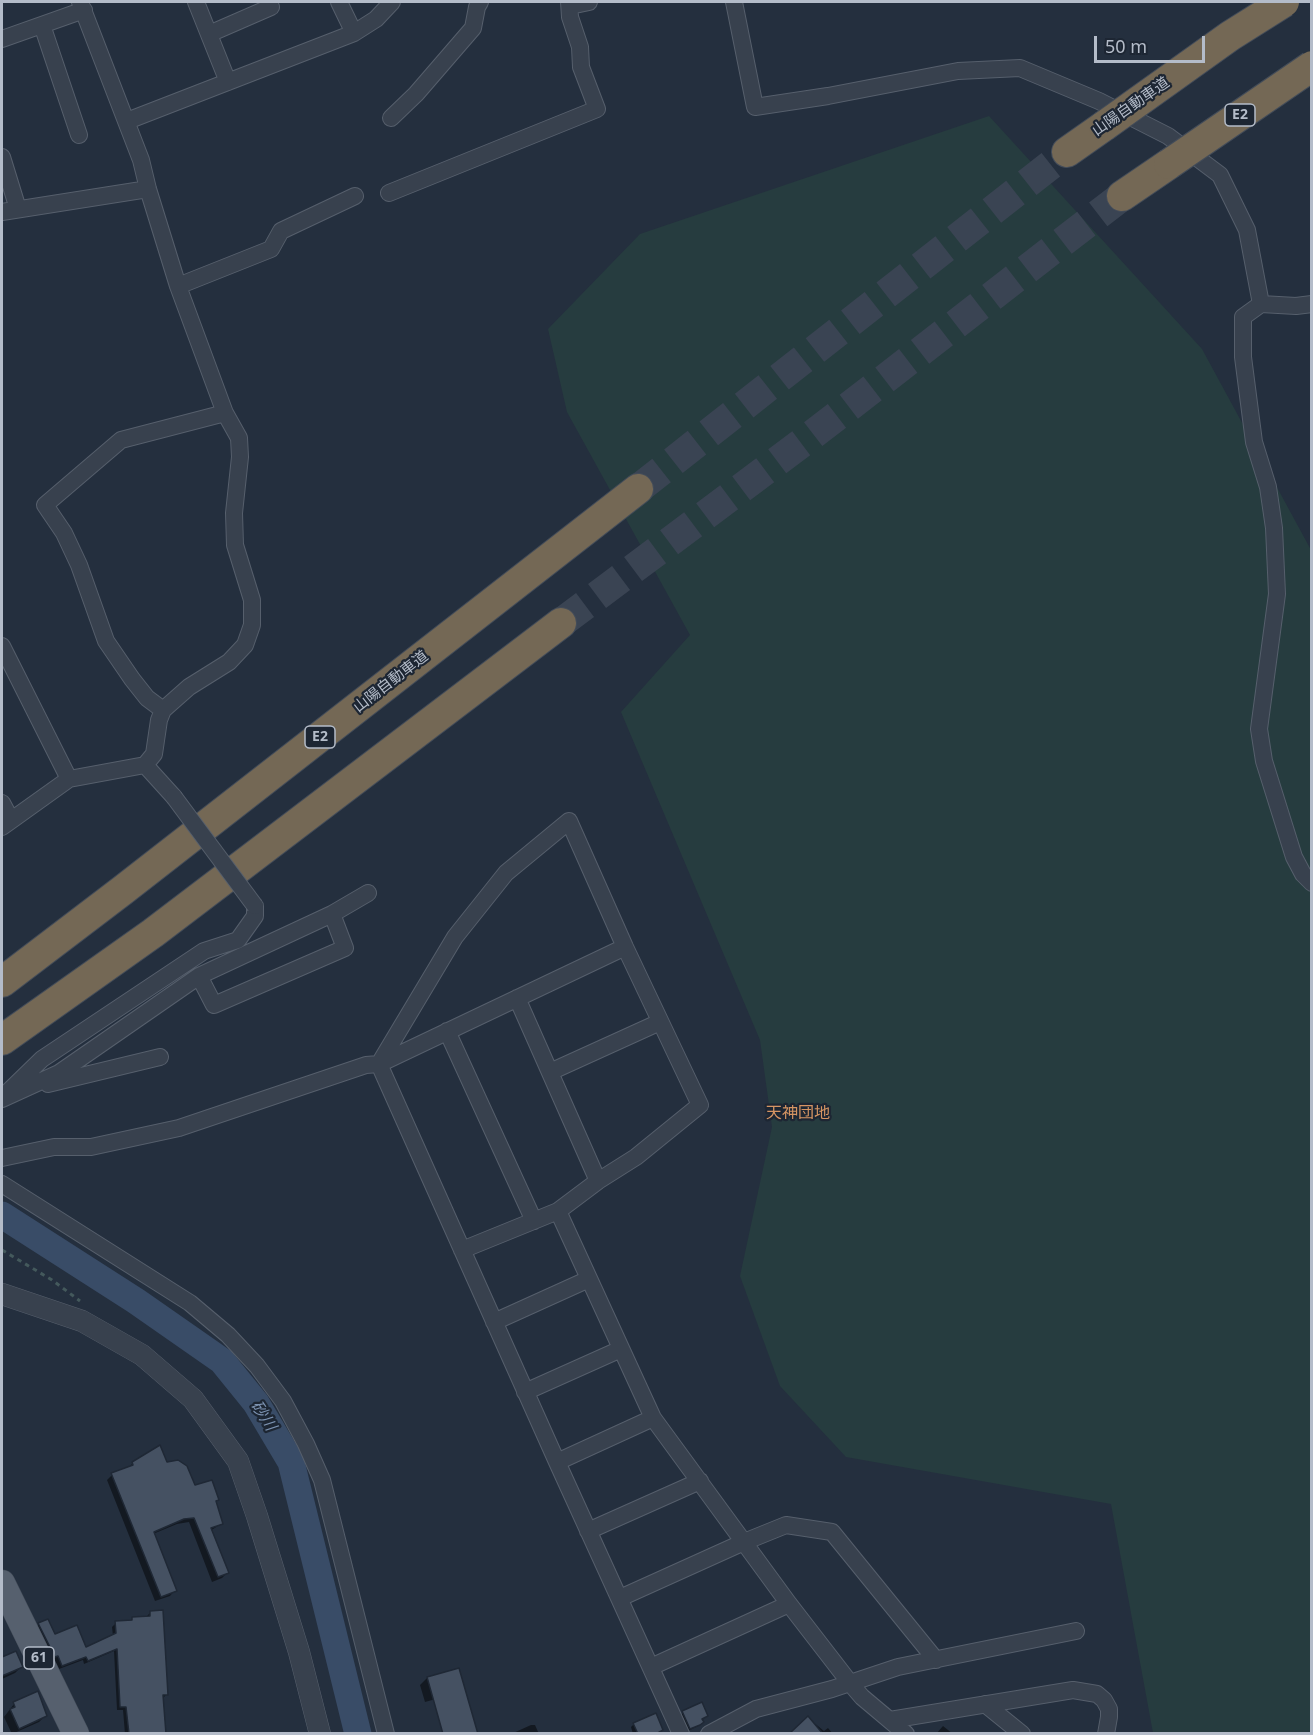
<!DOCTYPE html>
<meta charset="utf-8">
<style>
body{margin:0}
#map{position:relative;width:1313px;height:1735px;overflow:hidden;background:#242f3e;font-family:"Noto Sans",sans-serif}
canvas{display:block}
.frame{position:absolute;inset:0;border:3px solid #b4bcc9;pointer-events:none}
.scale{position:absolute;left:1094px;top:36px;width:111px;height:27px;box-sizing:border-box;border:3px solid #b4bcc9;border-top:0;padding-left:8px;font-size:18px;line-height:21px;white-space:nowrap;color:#b4bcc9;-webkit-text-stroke:4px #1d2633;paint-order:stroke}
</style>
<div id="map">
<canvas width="1313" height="1735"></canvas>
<div class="frame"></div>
<div class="scale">50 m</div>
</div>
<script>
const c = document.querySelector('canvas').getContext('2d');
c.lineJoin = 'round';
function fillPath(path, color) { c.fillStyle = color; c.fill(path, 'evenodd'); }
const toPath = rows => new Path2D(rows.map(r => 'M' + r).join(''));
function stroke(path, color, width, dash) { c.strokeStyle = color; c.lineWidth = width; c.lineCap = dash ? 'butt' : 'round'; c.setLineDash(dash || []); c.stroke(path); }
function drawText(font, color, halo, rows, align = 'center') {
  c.font = font + ' "Noto Sans","Noto Sans JP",sans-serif'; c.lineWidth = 4.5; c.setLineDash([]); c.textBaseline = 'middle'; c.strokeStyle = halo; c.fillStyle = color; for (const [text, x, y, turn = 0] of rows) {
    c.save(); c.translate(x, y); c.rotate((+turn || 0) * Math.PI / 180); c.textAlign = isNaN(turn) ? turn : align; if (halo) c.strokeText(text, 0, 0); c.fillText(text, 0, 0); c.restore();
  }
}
fillPath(toPath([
 [989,116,1202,349,1311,550,1311,1733,1153,1733,1111,1504,846,1457,780,1386,740,1276,772,1127,760,1040,621,712,690,635,567,412,548,329,640,234]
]), '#263c3f');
fillPath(toPath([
 [133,1463,166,1464,194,1487,218,1500,215,1502,221,1524,210,1531,227,1573,222,1578,212,1582,189,1522,177,1524,153,1534,175,1590,170,1596,155,1601,107,1480,112,1475,128,1468],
 [150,1613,167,1694,163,1698,165,1734,125,1734,123,1710,117,1710,114,1651,84,1664,83,1660,59,1669,54,1659,51,1660,36,1628,39,1624,54,1636,85,1649,113,1636,112,1627,116,1623,129,1622,133,1618,146,1617],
 [15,1653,21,1667,15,1673,2,1679,2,1659],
 [427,1678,443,1697,425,1702,420,1685],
 [14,1704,45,1716,39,1722,12,1734,4,1717],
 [683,1713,706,1716,698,1726,686,1732,679,1717],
 [655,1715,661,1734,633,1734,631,1727,634,1724],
 [808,1718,824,1731,828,1728,833,1734,791,1734],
 [531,1725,535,1725,539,1734,511,1734],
 [943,1726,953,1734,936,1734]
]), '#0007');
stroke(toPath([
 [2,1215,136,1301,222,1361,256,1403,291,1462,358,1734]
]), '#394c67', 27);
const building = toPath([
 [160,1445,167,1462,178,1460,187,1466,195,1485,212,1480,219,1500,216,1501,223,1524,211,1528,229,1573,218,1577,194,1518,184,1519,154,1532,177,1591,161,1597,111,1473,133,1465,132,1462,160,1445],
 [163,1610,168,1695,163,1695,166,1734,129,1734,126,1707,120,1707,117,1649,88,1661,86,1657,62,1666,58,1656,55,1657,38,1623,48,1619,55,1634,77,1625,86,1647,116,1633,115,1621,132,1620,132,1617,150,1616,150,1611,163,1610],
 [16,1651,23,1667,2,1676,2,1657,16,1651],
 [459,1668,478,1734,443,1734,427,1677,459,1668],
 [38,1691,47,1716,19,1729,10,1709,15,1707,13,1702,38,1691],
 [702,1702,708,1716,702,1719,704,1722,700,1725,690,1729,682,1711,702,1702],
 [656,1713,663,1730,656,1734,638,1734,633,1723,656,1713],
 [808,1716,823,1734,789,1734,808,1716]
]);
fillPath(building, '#455162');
stroke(building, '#1f2835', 1.5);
stroke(toPath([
 [638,489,1067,152],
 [561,623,807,439,1122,196]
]), '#3a4453', 30, [30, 15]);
const minor = toPath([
 [196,2,228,82],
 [339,2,354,33],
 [734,2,755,107,828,96,958,71,1020,68,1099,101,1168,136,1220,175,1247,230,1261,304],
 [570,6,589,2],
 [42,25,79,135],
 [209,34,271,7],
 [2,39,84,10],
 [391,118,416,94,473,28,477,7,480,2],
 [127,121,354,33,376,19,392,2],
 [2,157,18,209],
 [389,193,597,109,581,67,580,47,570,17,569,2],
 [2,212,148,189],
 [178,286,271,249,281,231,355,196],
 [1312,304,1296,306,1261,304,1243,317,1243,357,1254,442,1268,487,1274,528,1277,594,1259,729,1264,761,1294,857,1303,874,1312,883],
 [2,646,69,779],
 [163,710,147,698,132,679,106,641,79,565,64,533,45,505,121,440,225,413],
 [145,765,174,797],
 [2,803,11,820],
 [2,827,69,779,145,765,154,754,159,720,163,710,189,687,229,662,245,645,252,625,252,600,235,545,234,513,240,457,239,438,225,413,178,286,148,189,141,160,80,2],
 [199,976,214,1005,345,948,332,914],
 [517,998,598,1181],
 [447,1031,534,1221],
 [550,1072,660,1022],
 [48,1084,160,1057],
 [8,1092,42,1059,204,951,238,940,255,916,255,906],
 [2,1099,59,1073,199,976,332,914,368,893],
 [2,1158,54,1147,91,1147,179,1128,366,1065,379,1064,625,947],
 [2,1184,190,1303,228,1335,257,1366,283,1401,306,1444,322,1480,386,1734],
 [558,1211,653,1418,789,1604,850,1683,862,1697,906,1734],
 [462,1250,558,1211,598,1181,636,1157,700,1105,625,947,569,821,506,873,455,937,379,1064,557,1462,681,1734],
 [494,1322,589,1279],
 [525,1392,621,1349],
 [557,1462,653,1418],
 [588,1531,700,1481],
 [620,1598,744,1542,786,1525,832,1532,936,1660],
 [651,1667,789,1604],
 [985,1704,1022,1734],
 [890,1720,1073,1690,1097,1694,1104,1700,1109,1709,1109,1717,1106,1734],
 [709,1734,756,1709,832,1689,898,1667,1076,1631]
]);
const tertiary = toPath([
 [2,1294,82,1321,142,1355,193,1399,238,1461,257,1516,299,1652,320,1734]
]);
const primary = toPath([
 [2,1583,76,1734]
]);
const motorway = toPath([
 [1067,152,1104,126],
 [1122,196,1169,164],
 [2,982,123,890,638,489],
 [2,1040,153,933,561,623]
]);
stroke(minor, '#565f6c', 18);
stroke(tertiary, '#565f6c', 22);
stroke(primary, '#414a57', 27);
stroke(motorway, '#434c59', 32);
stroke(toPath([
 [2,1250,52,1280,80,1301]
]), '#44595c', 3, [4.5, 4.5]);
stroke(minor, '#38414e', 16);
stroke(tertiary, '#38414e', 21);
stroke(primary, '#56606e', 26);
stroke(motorway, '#746855', 30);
const minorBridge = toPath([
 [174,797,255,906]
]);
const motorwayBridge = toPath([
 [1104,126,1230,36,1284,2],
 [1169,164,1312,66]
]);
stroke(minorBridge, '#565f6c', 18, []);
stroke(motorwayBridge, '#434c59', 32, []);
stroke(minorBridge, '#38414e', 16);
stroke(motorwayBridge, '#746855', 30);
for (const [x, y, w] of [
 [1240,115,30],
 [320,737,30],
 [39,1658,30]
]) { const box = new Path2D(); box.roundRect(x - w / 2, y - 11, w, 22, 4.5); c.fillStyle = '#1d2633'; c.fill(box); stroke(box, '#b4bcc9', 1.5); }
drawText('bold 14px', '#b4bcc9', null, [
 ["E2",1240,115],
 ["E2",320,737],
 ["61",39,1658]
]);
drawText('15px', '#b4bcc9', '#1d2633', [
 ["山陽自動車道",1131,107,-35],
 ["山陽自動車道",391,682,-38]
]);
drawText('16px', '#d59563', '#1d2633', [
 ["天神団地",798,1113]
]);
drawText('italic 16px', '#7c92b1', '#1d2633', [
 ["砂川",263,1416,57]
]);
</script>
